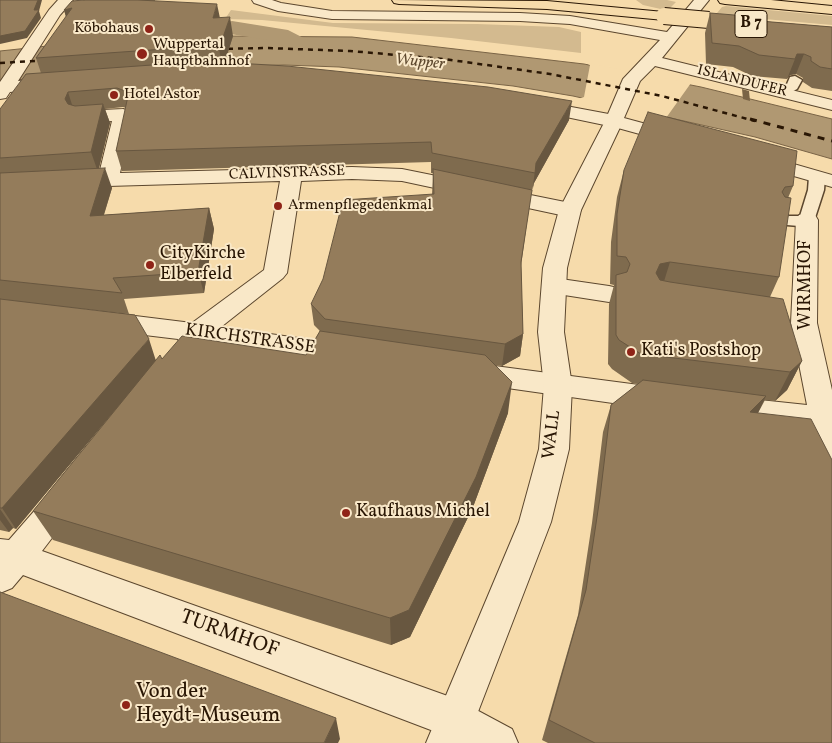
<!DOCTYPE html>
<meta charset="utf-8">
<style>
body{margin:0}
canvas{display:block;background:#f6dbab}
</style>
<canvas width="832" height="743"></canvas>
<script>
const c = document.querySelector('canvas').getContext('2d');
c.lineJoin = 'round';
function fillPath(path, color) { c.fillStyle = color; c.fill(path, 'evenodd'); }
const toPath = rows => new Path2D(rows.map(r => 'M' + r).join(''));
function stroke(path, color, width, dash) { c.strokeStyle = color; c.lineWidth = width; c.lineCap = dash ? 'butt' : 'round'; c.setLineDash(dash || []); c.stroke(path); }
function drawText(font, color, halo, rows, align = 'center') {
  c.font = font + ' Vollkorn,serif'; c.lineWidth = 4; c.setLineDash([]); c.textBaseline = 'middle'; c.strokeStyle = halo; c.fillStyle = color; for (const [text, x, y, turn = 0] of rows) {
    c.save(); c.translate(x, y); c.rotate((+turn || 0) * Math.PI / 180); c.textAlign = isNaN(turn) ? turn : align; if (halo) c.strokeText(text, 0, 0); c.fillText(text, 0, 0); c.restore();
  }
}
fillPath(toPath([
 [636,0,667,0,676,2,670,8,665,10,643,5],
 [726,6,832,16,832,25,719,15,720,13,717,13,722,7],
 [231,10,333,23,477,24,559,27,581,32,581,53,451,38,262,20,225,19]
]), '#d3ba8f');
const water = toPath([
 [225,36,352,37,584,64,701,87,832,119,832,159,755,137,573,96,513,86,339,67,284,65,189,67,0,81,0,51,76,43,225,36]
]);
fillPath(water, '#b09872');
stroke(water, '#7a6446', 1);
fillPath(toPath([
 [584,62,691,83,666,118,578,99,584,97,590,65]
]), '#f6dbab');
fillPath(toPath([
 [742,89,749,91,750,101,743,99,742,89]
]), '#7a6446');
fillPath(toPath([
 [232,21,288,30,325,49,328,54,325,59,316,61,307,59,274,41,224,33,221,28,224,23,232,21]
]), '#b09872');
const service = toPath([
 [795,76,802,80,797,89,786,95,776,95,774,92,776,89,787,84,790,77,795,76],
 [817,172,823,174,825,177,824,190,813,224,799,226,775,224,772,220,775,216,800,216,808,190,809,177,811,174,817,172]
]);
const pedestrian = toPath([
 [58,0,73,0,60,15,18,81,53,78,59,79,62,83,59,87,53,88,10,92,6,98,0,99,0,82,49,10,58,0],
 [534,100,614,115,621,117,623,121,621,125,614,127,528,109,525,105,528,101,534,100],
 [123,109,129,111,132,115,120,173,352,167,402,169,570,203,578,205,581,210,578,215,570,217,402,181,352,179,301,181,287,273,283,278,221,327,347,345,357,347,360,354,357,361,347,363,203,342,199,346,190,349,181,346,178,339,103,330,94,327,90,321,94,315,103,312,192,323,264,270,280,181,108,186,0,192,0,180,99,174,112,121,82,123,75,121,73,117,75,113,82,111,123,109],
 [807,213,815,215,818,220,817,323,832,390,832,479,821,476,813,459,810,428,722,418,712,415,708,407,712,399,722,396,807,405,791,323,796,220,799,215,807,213],
 [554,278,609,286,618,288,621,294,618,300,609,302,545,292,542,286,545,280,554,278],
 [472,363,662,388,672,391,676,399,672,407,662,410,472,383,462,380,458,373,462,366,472,363],
 [67,482,78,486,83,495,78,504,42,551,456,699,512,729,518,743,459,743,444,735,23,575,12,588,0,593,0,539,9,540,56,486,67,482]
]);
const minor = toPath([
 [614,115,621,117,623,121,581,210,567,268,564,332,572,386,569,449,551,522,466,743,426,743,519,522,539,449,544,386,538,332,543,268,559,210,605,121,607,117,614,115]
]);
const tertiary = toPath([
 [252,0,272,0,281,3,332,11,520,13,570,16,667,32,694,0,709,0,662,58,832,100,832,110,655,66,640,81,624,118,683,134,686,138,683,142,676,144,607,125,605,121,623,79,660,40,570,24,520,21,332,19,278,11,254,3,252,0],
 [759,154,832,175,832,187,752,164,749,160,752,156,759,154]
]);
const primary = toPath([
 [392,0,547,1,664,12,669,13,671,16,669,19,664,20,547,9,399,4,394,3,392,0],
 [718,0,771,0,832,6,832,14,725,4,720,3,718,0]
]);
stroke(service, '#5c472e', 3);
stroke(pedestrian, '#5c472e', 2);
stroke(minor, '#5c472e', 2);
stroke(tertiary, '#5c472e', 2);
stroke(primary, '#291604', 2);
fillPath(service, '#f9e8c8');
fillPath(pedestrian, '#f9e8c8');
fillPath(minor, '#f9e8c8');
fillPath(tertiary, '#f9e8c8');
fillPath(primary, '#f6dbab');
stroke(toPath([
 [218,49,266,48,350,51,444,59,550,74,662,96,755,121],
 [0,63,50,60]
]), '#291604', 2.5, [5, 5]);
stroke(toPath([
 [750,119,832,141]
]), '#291604', 3, [7, 7]);
const primaryBridge = toPath([
 [664,16,709,20]
]);
stroke(primaryBridge, '#291604', 18, []);
stroke(primaryBridge, '#f6dbab', 16);
fillPath(toPath([
 [84,0,155,0,155,1,220,18,233,36,224,64,569,120,534,183,531,193,521,266,523,334,520,356,502,366,495,365,508,413,473,507,410,637,391,645,53,540,33,511,121,403,16,529,13,528,9,532,0,530,0,109,41,73,36,58,66,17,64,10],
 [123,107,126,108,116,151,122,171,431,162,431,173,433,173,432,194,311,304,314,325,320,331,306,355,162,359,156,360,64,307,129,314,124,299,204,293,214,229,209,208,104,215,112,188,99,168,110,123,105,109],
 [710,13,760,21,832,27,832,91,812,88,803,82,803,78,796,74,790,75,787,79,752,76,733,67,706,64,705,33],
 [624,170,793,186,788,198,779,277,770,297,802,361,787,390,775,401,765,400,758,413,832,743,548,743,542,740,578,615,592,523,603,432,611,405,638,384,632,383,612,369,608,364,609,304,614,285,610,284,611,242,617,197]
]), '#7f6b4e');
fillPath(toPath([
 [38,0,42,0,39,11,41,18,27,38,0,44,0,36],
 [217,4,221,23,213,18],
 [72,8,70,29,64,10],
 [230,17,233,36,223,68,219,49],
 [797,54,804,54,796,74,790,75,787,79],
 [68,92,74,111,71,118,65,99],
 [572,101,569,120,534,183,532,193,536,163],
 [103,104,110,123,98,172,91,152],
 [105,168,112,188,97,236,90,216],
 [209,208,214,229,204,293,198,272],
 [670,262,661,291,656,273,660,264],
 [523,334,520,356,502,366,505,344],
 [149,339,156,361,16,529,2,508],
 [802,361,787,390,775,401,790,372],
 [512,382,508,413,473,507,410,637,391,645,390,618],
 [766,396,753,423,750,412],
 [0,509,13,528,9,532,0,520],
 [336,718,340,739,338,743,324,743]
]), '#685740');
const building = toPath([
 [0,0,38,0,34,10,39,10,25,31,0,36,0,0],
 [84,0,138,0,217,4,213,18,230,17,219,49,165,49,36,58,72,8,64,10,72,1,84,0],
 [710,13,746,16,760,21,832,27,832,69,820,67,811,61,811,57,804,54,797,54,795,59,759,55,739,46,712,43,710,13],
 [235,63,287,66,488,87,572,101,536,163,535,173,432,153,431,142,116,151,128,96,125,91,117,88,68,92,65,99,68,104,75,106,103,104,91,152,0,158,0,109,26,74,166,64,235,63],
 [648,112,797,151,793,186,785,187,782,192,785,197,791,198,779,277,670,262,660,264,656,273,660,280,670,282,783,299,802,361,790,372,641,354,619,340,616,335,616,275,627,272,630,264,626,257,617,256,617,214,624,170,648,112],
 [105,168,90,216,209,208,198,272,113,278,122,293,0,280,0,173,105,168],
 [433,169,532,190,521,262,523,334,505,344,325,319,311,304,323,279,343,200,434,194,433,169],
 [0,299,135,315,149,339,2,508,0,508,0,299],
 [320,331,485,355,512,382,476,477,409,610,390,618,33,511,160,355,162,359,182,336,306,355,320,331],
 [643,380,766,396,750,412,811,419,832,460,832,743,595,743,549,720,586,590,600,497,611,405,643,380],
 [0,592,336,718,324,743,0,743,0,592]
]);
fillPath(building, '#947c5b');
stroke(building, '#685740', 1);
for (const [x, y, r, color] of [
 [149,29,5,"#8f2418"],
 [142,54,6,"#8f2418"],
 [114,95,5,"#8f2418"],
 [278,206,5,"#8f2418"],
 [150,265,5,"#8f2418"],
 [631,352,5,"#8f2418"],
 [346,513,5,"#8f2418"],
 [126,705,5,"#8f2418"]
]) { const dot = new Path2D(); dot.arc(x, y, r, 0, 2 * Math.PI); c.fillStyle = color; c.fill(dot); stroke(dot, '#f9e8c8', 2); }
drawText('15px', '#291604', '#f9e8c8', [
 ["Köbohaus",139,29,"right"],
 ["Wuppertal",153,45],
 ["Hauptbahnhof",153,62],
 ["Hotel Astor",124,95],
 ["Armenpflegedenkmal",288,206]
], 'left');
drawText('15px', '#291604', '#f9e8c8', [
 ["ISLANDUFER",742,82,14],
 ["CALVINSTRASSE",287,174,-2]
]);
for (const [x, y, w] of [
 [751,24,32]
]) { const box = new Path2D(); box.roundRect(x - w / 2, y - 13.5, w, 27, 4); c.fillStyle = '#f9e8c8'; c.fill(box); stroke(box, '#291604', 1); }
drawText('bold 16px', '#291604', null, [
 ["B 7",751,24]
]);
drawText('italic 16px', '#5f4a30', '#f9e8c8', [
 ["Wupper",420,63,6]
]);
drawText('18px', '#291604', '#f9e8c8', [
 ["CityKirche",160,255],
 ["Elberfeld",160,276],
 ["Kati's Postshop",641,352],
 ["Kaufhaus Michel",356,513]
], 'left');
drawText('18px', '#291604', '#f9e8c8', [
 ["WIRMHOF",807,285,-90],
 ["KIRCHSTRASSE",250,340,8],
 ["WALL",553,435,-83]
]);
drawText('21px', '#291604', '#f9e8c8', [
 ["TURMHOF",229,635,20]
]);
drawText('21px', '#291604', '#f9e8c8', [
 ["Von der",136,693],
 ["Heydt-Museum",136,717]
], 'left');
</script>
